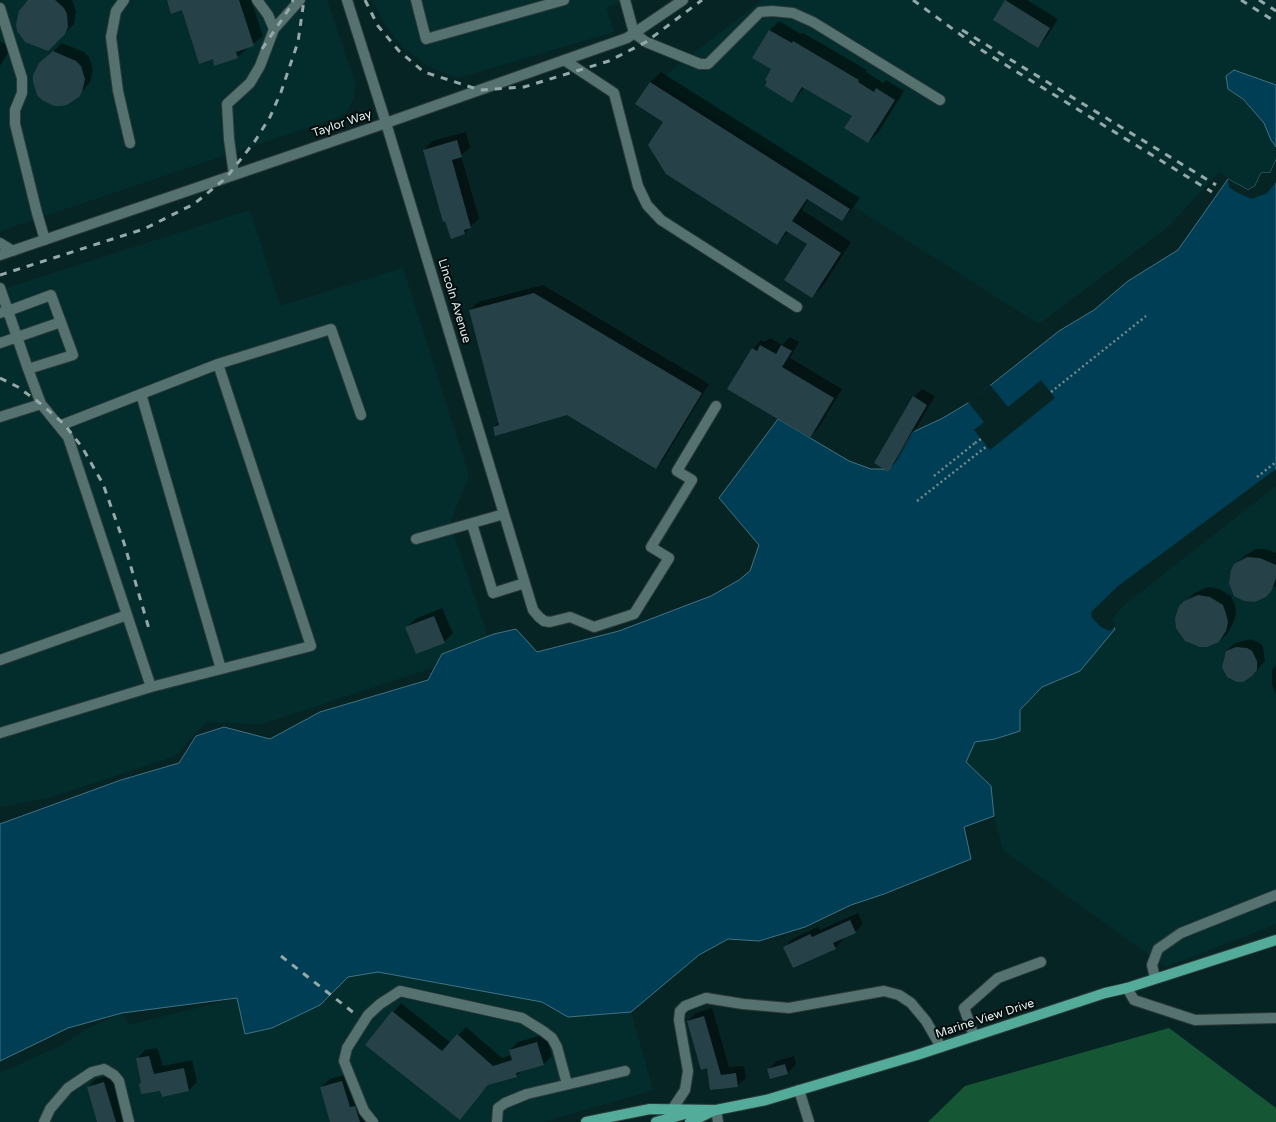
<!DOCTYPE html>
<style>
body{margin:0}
canvas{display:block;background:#072424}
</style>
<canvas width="1276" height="1122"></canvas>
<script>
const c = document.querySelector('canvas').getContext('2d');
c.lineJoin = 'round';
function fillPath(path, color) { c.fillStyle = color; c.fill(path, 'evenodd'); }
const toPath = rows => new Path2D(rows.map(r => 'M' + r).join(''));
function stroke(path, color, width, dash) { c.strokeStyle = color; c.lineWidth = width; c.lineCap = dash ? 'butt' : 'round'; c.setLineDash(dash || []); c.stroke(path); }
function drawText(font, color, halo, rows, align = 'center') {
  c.font = font + ' "Varela Round",sans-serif'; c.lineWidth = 4; c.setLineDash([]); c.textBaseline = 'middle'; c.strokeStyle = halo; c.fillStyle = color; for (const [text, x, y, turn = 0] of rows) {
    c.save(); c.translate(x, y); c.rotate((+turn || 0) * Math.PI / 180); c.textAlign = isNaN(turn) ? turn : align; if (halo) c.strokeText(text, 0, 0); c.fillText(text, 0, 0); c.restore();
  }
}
fillPath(toPath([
 [0,0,327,0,355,82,354,98,349,109,339,117,0,231],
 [373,0,627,0,606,7,614,32,457,78,428,66,403,47,384,24],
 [762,0,1276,0,1276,85,1234,70,1228,89,1243,99,1264,123,1271,140,1276,147,1276,160,1270,173,1261,173,1255,186,1248,190,1219,172,1168,227,1039,324,657,82],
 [250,210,280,306,403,268,469,475,450,523,488,637,442,654,435,667,262,724,206,722,175,756,48,798,0,807,0,290],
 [1276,484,1276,924,1166,967,1003,850,994,816,991,786,966,762,975,742,995,739,1042,687,1080,671,1109,619,1120,606],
 [378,972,542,1002,568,1017,631,1012,653,1090,543,1122,0,1122,0,1073,62,1045,85,1030,122,1013,130,1025,237,998,300,1014,320,1005,348,977]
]), '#032d2c');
fillPath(toPath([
 [1169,1028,1276,1108,1276,1122,928,1122,965,1086]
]), '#155634');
const water = toPath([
 [1234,70,1276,85,1276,147,1271,140,1264,123,1243,99,1228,89,1226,76,1234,70],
 [1276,160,1276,484,1120,606,1109,619,1115,629,1080,671,1042,687,1020,710,1020,731,995,739,975,742,966,762,991,786,994,816,964,827,971,859,884,894,851,905,805,927,759,941,728,939,699,955,631,1012,568,1017,542,1002,378,972,348,977,320,1005,272,1028,245,1034,237,998,122,1013,68,1028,0,1061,0,824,121,780,179,763,196,736,224,727,270,739,320,712,428,680,442,654,494,634,516,629,537,652,619,631,711,596,739,580,750,571,759,545,719,498,778,419,849,461,871,469,882,469,888,471,913,432,943,418,968,403,1059,331,1094,310,1128,281,1178,250,1228,179,1248,190,1255,186,1261,173,1270,173,1276,160]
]);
fillPath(water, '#003e55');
stroke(water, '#437383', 1);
fillPath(toPath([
 [1276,160,1276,182,1267,193,1252,199,1236,192,1229,187,1228,179,1248,190,1255,186,1261,173,1270,173],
 [1041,380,1055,398,990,450,974,430,984,422,968,402,990,385,1008,407],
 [1276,469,1276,486,1122,607,1112,619,1116,626,1110,631,1101,627,1092,618,1091,612,1118,586]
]), '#072424');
fillPath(toPath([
 [29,0,72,0,76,11,74,24,47,50,20,11],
 [168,0,251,0,263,36,237,57,213,58,183,9],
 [1007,0,1027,0,1058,19,1046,38,1038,47,994,19],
 [779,21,801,34,803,33,867,70,866,72,883,83,886,80,904,91,878,133,868,142,853,116,805,87,792,102,773,69,770,30],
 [0,41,11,48,0,66],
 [62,43,84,52,89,57,93,70,90,82,78,97,49,55],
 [661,72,860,198,852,209,842,220,809,199,802,210,851,242,823,286,812,297,808,244,789,231,777,244,665,122,650,82],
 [466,132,470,147,461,156,479,218,465,233,451,238,424,150,432,141],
 [543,285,709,384,664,459,656,468,567,414,494,427,499,421,470,310,478,302],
 [790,337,799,342,790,358,842,389,818,429,809,437,753,349,761,340,765,342,770,338,782,345],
 [922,389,935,396,896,462,888,470,914,397],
 [1256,549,1266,549,1276,553,1276,585,1265,596,1235,565,1244,556],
 [1208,587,1219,589,1231,596,1235,605,1236,613,1234,621,1228,633,1219,642,1180,607,1194,593],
 [442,608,453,633,444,642,407,627,415,619],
 [1251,639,1260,643,1263,647,1265,661,1260,667,1251,676,1225,672,1223,662,1226,651,1235,643],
 [1276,665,1276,695,1272,684,1272,670],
 [858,913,863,924,855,932,842,938,843,940,835,948,785,947,792,939,818,927,820,930],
 [401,1003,451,1043,466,1027,502,1058,512,1055,510,1050,518,1042,546,1034,552,1056,544,1064,522,1071,516,1076,489,1084,460,1119,367,1045],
 [712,1008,729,1067,744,1066,746,1078,737,1086,708,1067,688,1021,696,1013],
 [157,1048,163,1066,192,1060,197,1082,189,1090,162,1096,161,1090,140,1084,141,1082,137,1059,145,1050],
 [794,1056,796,1064,788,1073,771,1078,768,1070,777,1061],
 [351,1073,371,1122,331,1122,321,1087,330,1079],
 [113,1074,127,1122,98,1122,88,1087,96,1079]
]), '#0007');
fillPath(toPath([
 [28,0,55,0,64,8,67,14,68,27,65,34,48,51,25,42,17,31,16,24,19,11],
 [167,0,239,0,254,46,236,52,238,58,214,66,213,59,199,64,182,10,171,14],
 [1005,0,1050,28,1038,48,993,20],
 [769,30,792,43,793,41,859,80,858,82,874,92,876,88,895,100,868,143,844,128,852,116,802,87,792,103,765,86,767,81,765,80,771,69,752,58],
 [53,51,76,61,81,66,85,79,82,92,79,97,67,105,61,106,54,106,42,100,37,95,33,82,33,75,39,63],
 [650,82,850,209,842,221,807,199,792,221,841,253,812,298,784,280,807,244,786,231,777,245,666,174,648,145,663,122,635,104],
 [457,140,462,157,452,160,471,228,464,230,465,234,451,239,445,221,443,222,423,150],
 [534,293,702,393,656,469,567,415,495,436,493,427,499,425,469,310],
 [760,345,776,354,781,345,792,351,782,367,834,398,810,438,727,389,752,348,757,351],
 [913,396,927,405,888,472,874,463],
 [1247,557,1260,558,1276,565,1276,578,1272,590,1266,597,1255,602,1244,601,1234,596,1229,583,1231,570,1234,564],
 [1198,595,1210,597,1223,605,1226,614,1228,622,1226,631,1219,642,1207,647,1200,647,1185,641,1176,628,1175,618,1179,606,1184,601],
 [434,616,445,643,416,654,405,627],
 [1236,647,1247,648,1252,651,1257,661,1257,670,1252,676,1243,682,1237,682,1227,677,1222,667,1226,651],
 [850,920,856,933,833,943,836,949,793,968,783,947,810,934,812,937],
 [392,1011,442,1051,457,1034,493,1066,512,1060,509,1050,537,1042,544,1065,516,1073,517,1077,488,1085,460,1120,365,1045],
 [704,1016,721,1075,736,1073,738,1087,710,1090,707,1068,701,1070,687,1021],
 [149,1056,154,1074,184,1068,189,1091,162,1097,160,1091,141,1094,139,1084,141,1083,136,1058],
 [785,1064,788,1074,770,1079,767,1069],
 [342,1081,350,1107,355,1106,360,1122,330,1122,320,1087],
 [104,1082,116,1122,97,1122,87,1087]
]), '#264147');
const minor = toPath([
 [124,0,116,11,111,37,118,91,130,143],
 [257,0,268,15,274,29],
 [347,0,386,123,533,610,539,617,544,621,550,622,570,617,594,627,634,614,669,558,651,547,692,480,677,471,716,406],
 [416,0,426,39,564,0],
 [625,0,634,33,646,42,700,64,708,64,760,12,772,11,793,13,813,22,940,100],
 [0,8,22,78,22,93,15,110,15,124,37,213,45,240],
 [564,60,614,93,638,186,647,205,661,220,797,307],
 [234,175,229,139,227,104,250,83,260,66,274,29,300,0],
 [0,243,13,251],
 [0,255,386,123,627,38,683,0],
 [0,288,8,311,17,337,28,369,73,355,51,295,8,311,0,313],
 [0,343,61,322],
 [141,394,221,669],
 [0,417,41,404],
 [59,426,218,364,331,329,361,415],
 [472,524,493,593,525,583],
 [416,539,504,514],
 [0,660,127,615],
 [151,687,311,646,218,364],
 [0,733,151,687,68,437,41,404,28,369],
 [1155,978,1152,965,1158,949,1181,933,1276,895],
 [1127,988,1134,1000,1195,1020,1276,1018],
 [974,1036,964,1008,998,978,1041,962],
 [799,1090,809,1122],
 [673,1108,685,1090,688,1071,679,1020,680,1011,685,1006,706,998,743,1004,789,1008,884,991,899,995,911,1003,926,1021,941,1047],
 [716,1110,718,1122],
 [44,1122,50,1109,68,1088,92,1072,104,1069,114,1075,119,1081,129,1122],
 [373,1122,364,1111,344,1061,347,1048,368,1015,380,1004,400,991,522,1018,543,1031,552,1038,557,1047,567,1084],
 [497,1122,498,1108,505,1103,527,1094,625,1071]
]);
const major = toPath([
 [586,1122,650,1109,716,1110,766,1100,917,1055,1105,993,1127,988,1276,940],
 [656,1122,692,1112],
 [690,1122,715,1110]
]);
stroke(minor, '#2d3a39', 12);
stroke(major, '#2d3a39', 12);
stroke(toPath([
 [1051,392,1146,316],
 [975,443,981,439],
 [934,476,975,443],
 [1257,477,1276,462],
 [917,501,987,446]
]), '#738a89', 2.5, [2, 3]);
stroke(minor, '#557271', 10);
stroke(major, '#53ac99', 10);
stroke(toPath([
 [365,0,378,26,399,51,424,72,480,90,524,87,609,61,646,42,702,0],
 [913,0,983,51,1212,192],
 [1241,0,1276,22],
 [1259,0,1276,11],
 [962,30,1216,185],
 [262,49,291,6,293,0],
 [0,275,144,229,194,204,226,178,255,141,270,117,281,92,298,42,304,0],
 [0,378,18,387,41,404,64,424,82,447,103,484,124,543,149,629],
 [281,956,354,1013]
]), '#95a9a9', 3, [7, 7]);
drawText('12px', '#dfefee', '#030b0b', [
 ["Taylor Way",342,124,-19],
 ["Lincoln Avenue",454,301,73],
 ["Marine View Drive",985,1019,-18]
]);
</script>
